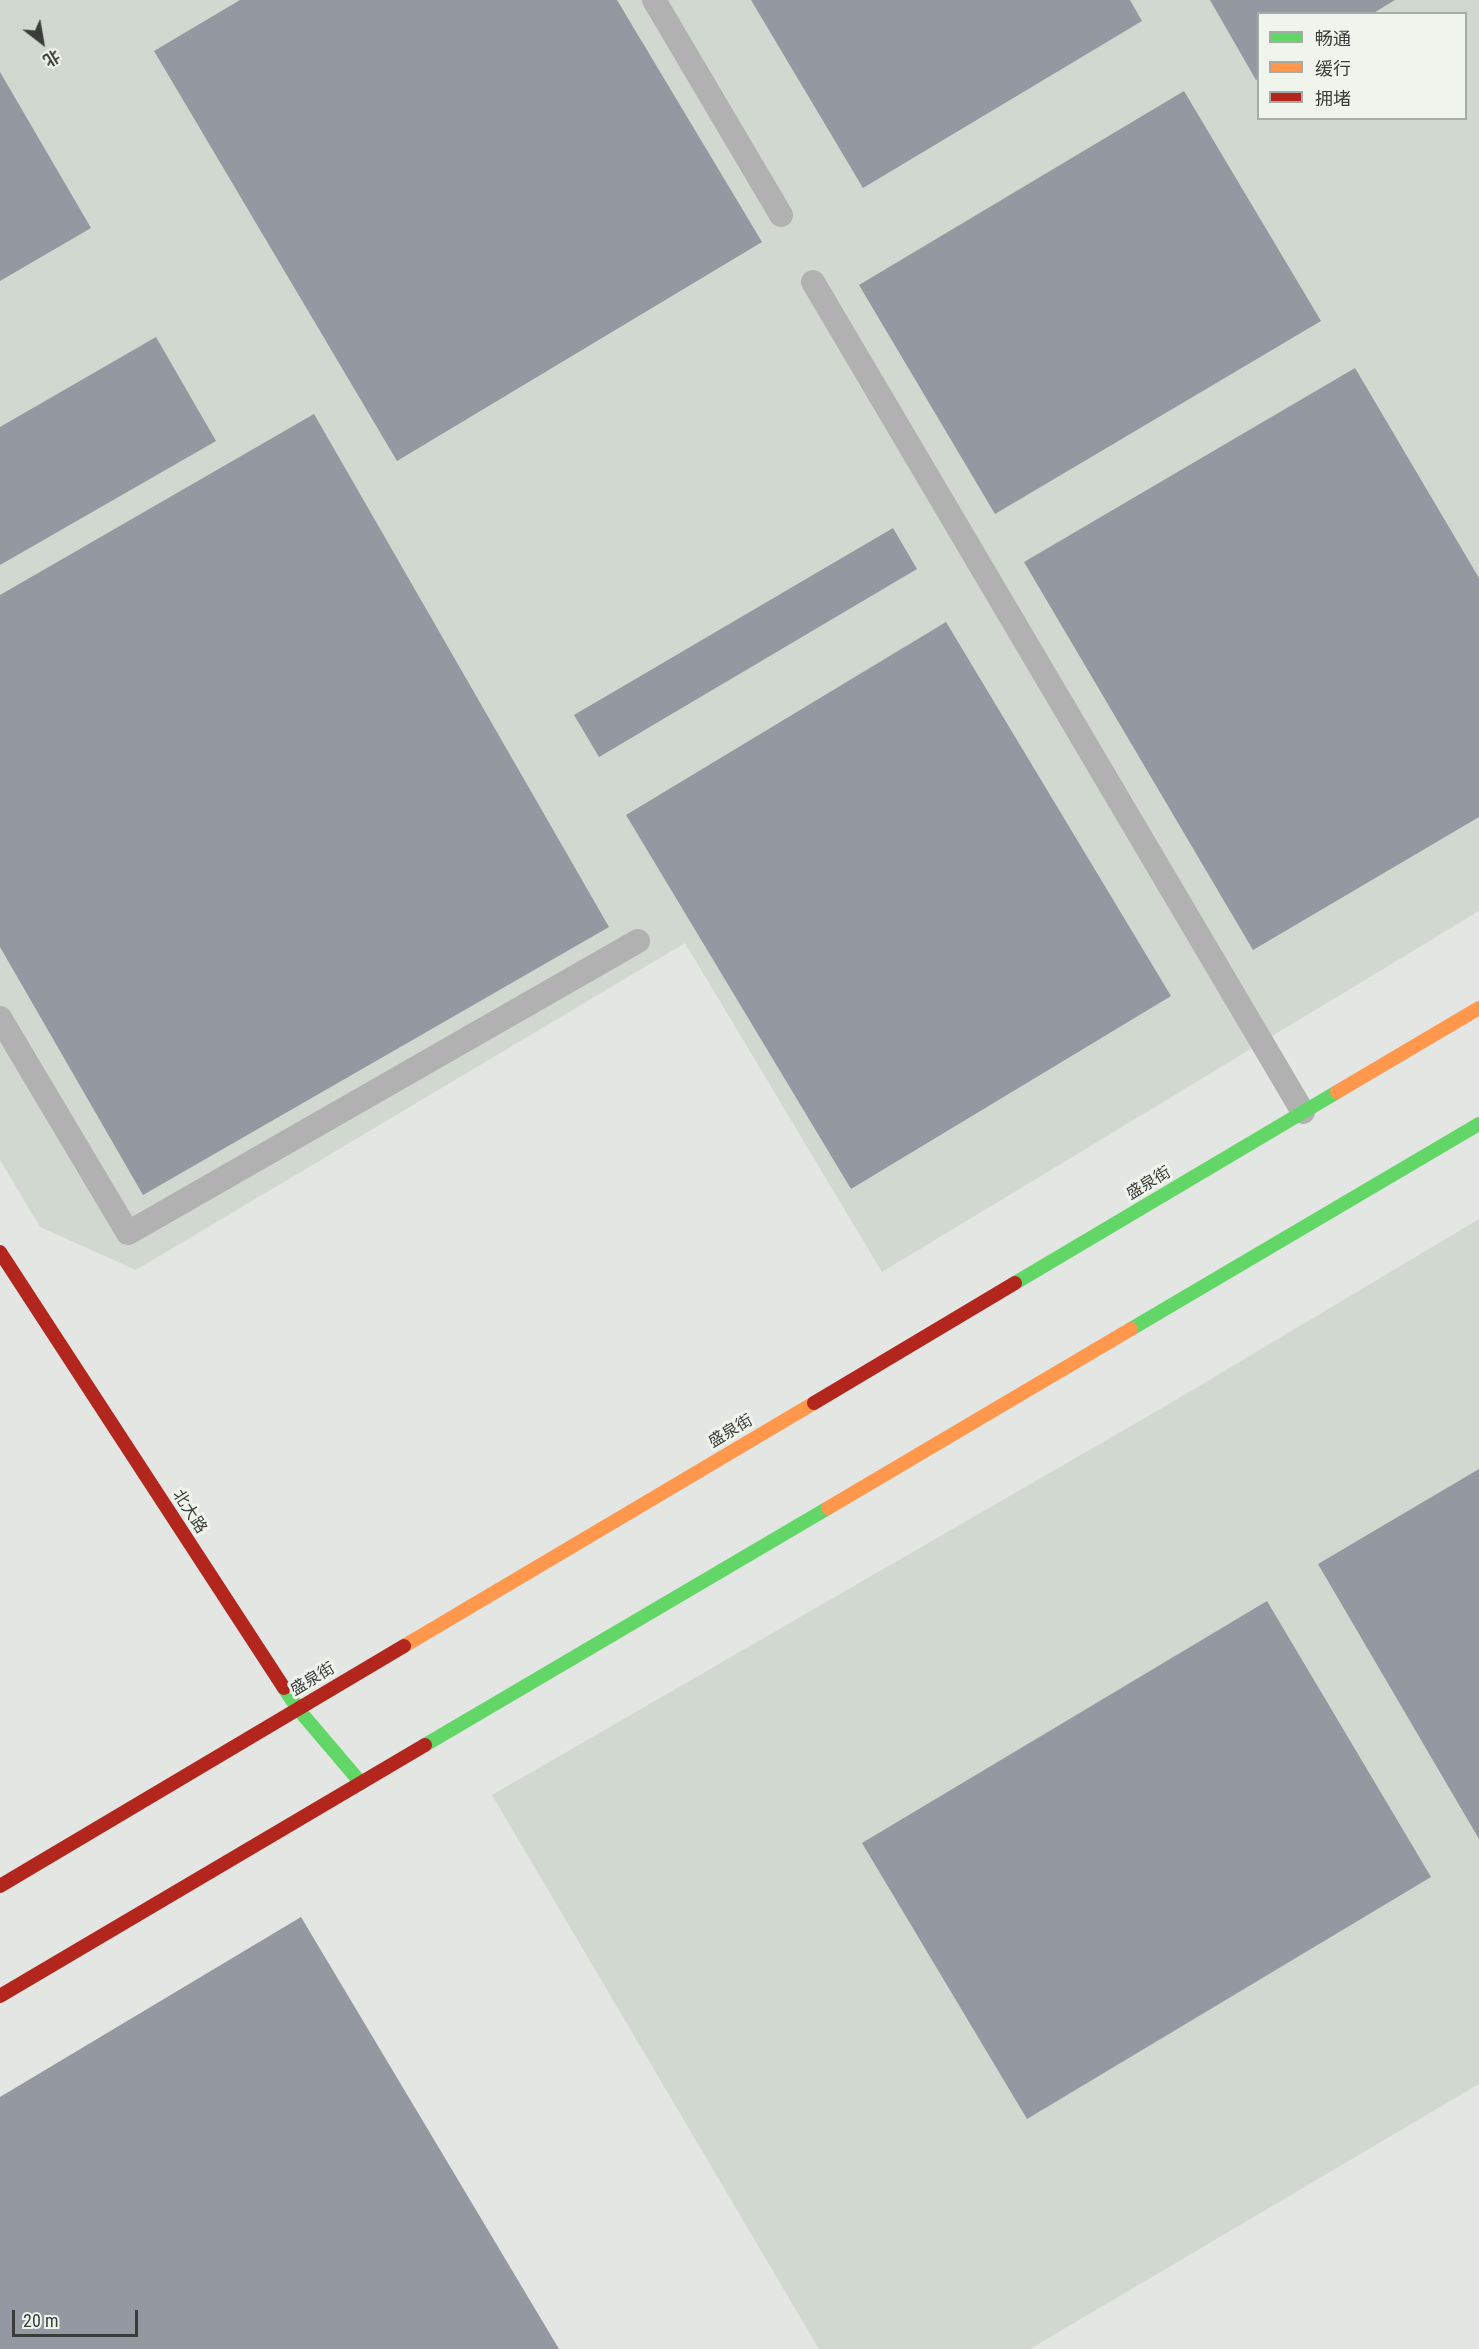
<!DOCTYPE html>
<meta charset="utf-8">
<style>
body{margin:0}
#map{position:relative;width:1479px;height:2349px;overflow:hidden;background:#e3e6e2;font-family:"Roboto Condensed","Noto Sans SC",sans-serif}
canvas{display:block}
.legend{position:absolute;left:1257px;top:12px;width:210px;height:108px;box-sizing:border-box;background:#eff5ed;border:2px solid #a7aba5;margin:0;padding:8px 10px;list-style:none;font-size:18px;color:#3a3c39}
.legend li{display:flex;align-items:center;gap:12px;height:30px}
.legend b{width:30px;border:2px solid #a7aba5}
.north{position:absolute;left:12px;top:12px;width:60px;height:60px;-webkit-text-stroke:4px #eff5ed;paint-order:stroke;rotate:149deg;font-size:16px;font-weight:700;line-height:24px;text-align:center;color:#3a3c39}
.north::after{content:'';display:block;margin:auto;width:21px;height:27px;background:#3a3c39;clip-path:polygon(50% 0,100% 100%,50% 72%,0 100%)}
.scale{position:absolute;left:12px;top:2310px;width:126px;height:27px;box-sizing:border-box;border:3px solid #3a3c39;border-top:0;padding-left:8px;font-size:18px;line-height:21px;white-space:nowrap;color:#3a3c39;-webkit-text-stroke:4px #eff5ed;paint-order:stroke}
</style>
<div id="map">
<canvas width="1479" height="2349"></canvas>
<ul class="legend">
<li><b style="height:8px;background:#63d668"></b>畅通</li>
<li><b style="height:8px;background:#ff974d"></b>缓行</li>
<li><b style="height:8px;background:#b3261e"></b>拥堵</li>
</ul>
<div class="north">北</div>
<div class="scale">20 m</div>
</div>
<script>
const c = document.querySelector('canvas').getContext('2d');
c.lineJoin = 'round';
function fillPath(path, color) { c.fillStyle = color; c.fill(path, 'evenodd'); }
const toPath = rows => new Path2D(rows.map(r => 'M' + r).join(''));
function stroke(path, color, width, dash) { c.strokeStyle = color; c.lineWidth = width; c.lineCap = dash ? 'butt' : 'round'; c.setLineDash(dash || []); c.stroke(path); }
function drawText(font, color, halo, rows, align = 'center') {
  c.font = font + ' "Roboto Condensed","Noto Sans SC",sans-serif'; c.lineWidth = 6; c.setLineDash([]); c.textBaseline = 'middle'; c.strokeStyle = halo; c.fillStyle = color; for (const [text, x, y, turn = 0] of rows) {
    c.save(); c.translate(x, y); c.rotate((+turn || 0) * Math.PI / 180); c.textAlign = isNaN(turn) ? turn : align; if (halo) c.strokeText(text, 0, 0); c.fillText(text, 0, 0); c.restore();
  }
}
fillPath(toPath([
 [0,0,1479,0,1479,911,882,1272,685,943,136,1270,40,1227,0,1160],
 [1258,14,1466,14,1466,118,1258,118],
 [1479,1219,1479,2084,1030,2349,819,2349,492,1795,1169,1404]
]), '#d1d8cf');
fillPath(toPath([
 [240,0,617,0,762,242,397,461,154,51],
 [751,0,1130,0,1142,21,863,188],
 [1210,0,1395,0,1372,14,1258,14,1258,79,1256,80],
 [0,72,91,228,0,281],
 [1184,91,1321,321,995,514,859,285],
 [156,337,216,441,0,565,0,427],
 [1355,368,1479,578,1479,817,1253,950,1024,562],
 [314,414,609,927,143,1195,0,947,0,595],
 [893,528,917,569,599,757,574,715],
 [946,622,1171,996,851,1189,626,815],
 [1479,1469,1479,1839,1318,1564],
 [1267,1601,1431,1877,1027,2119,862,1843],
 [301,1917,559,2349,0,2349,0,2097]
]), '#9498a1');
stroke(toPath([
 [654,0,781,215],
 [813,282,1303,1112],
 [0,1018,128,1233,638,941]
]), '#b0b1b0', 24);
stroke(toPath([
 [1015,1283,1337,1092],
 [1131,1329,1479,1124],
 [284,1688,298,1709,361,1783],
 [425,1745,828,1508]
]), '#63d668', 14);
stroke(toPath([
 [1337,1092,1479,1008],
 [828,1508,1131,1329],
 [404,1646,814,1403]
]), '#ff974d', 14);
stroke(toPath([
 [0,1252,284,1688],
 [814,1403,1015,1283],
 [0,1886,404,1646],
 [0,1996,425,1745]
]), '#b3261e', 14);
drawText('16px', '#3a3c39', '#eff5ed', [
 ["盛泉街",1149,1184,-31],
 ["盛泉街",731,1432,-31],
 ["北大路",189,1512,57],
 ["盛泉街",313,1680,-31]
]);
</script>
